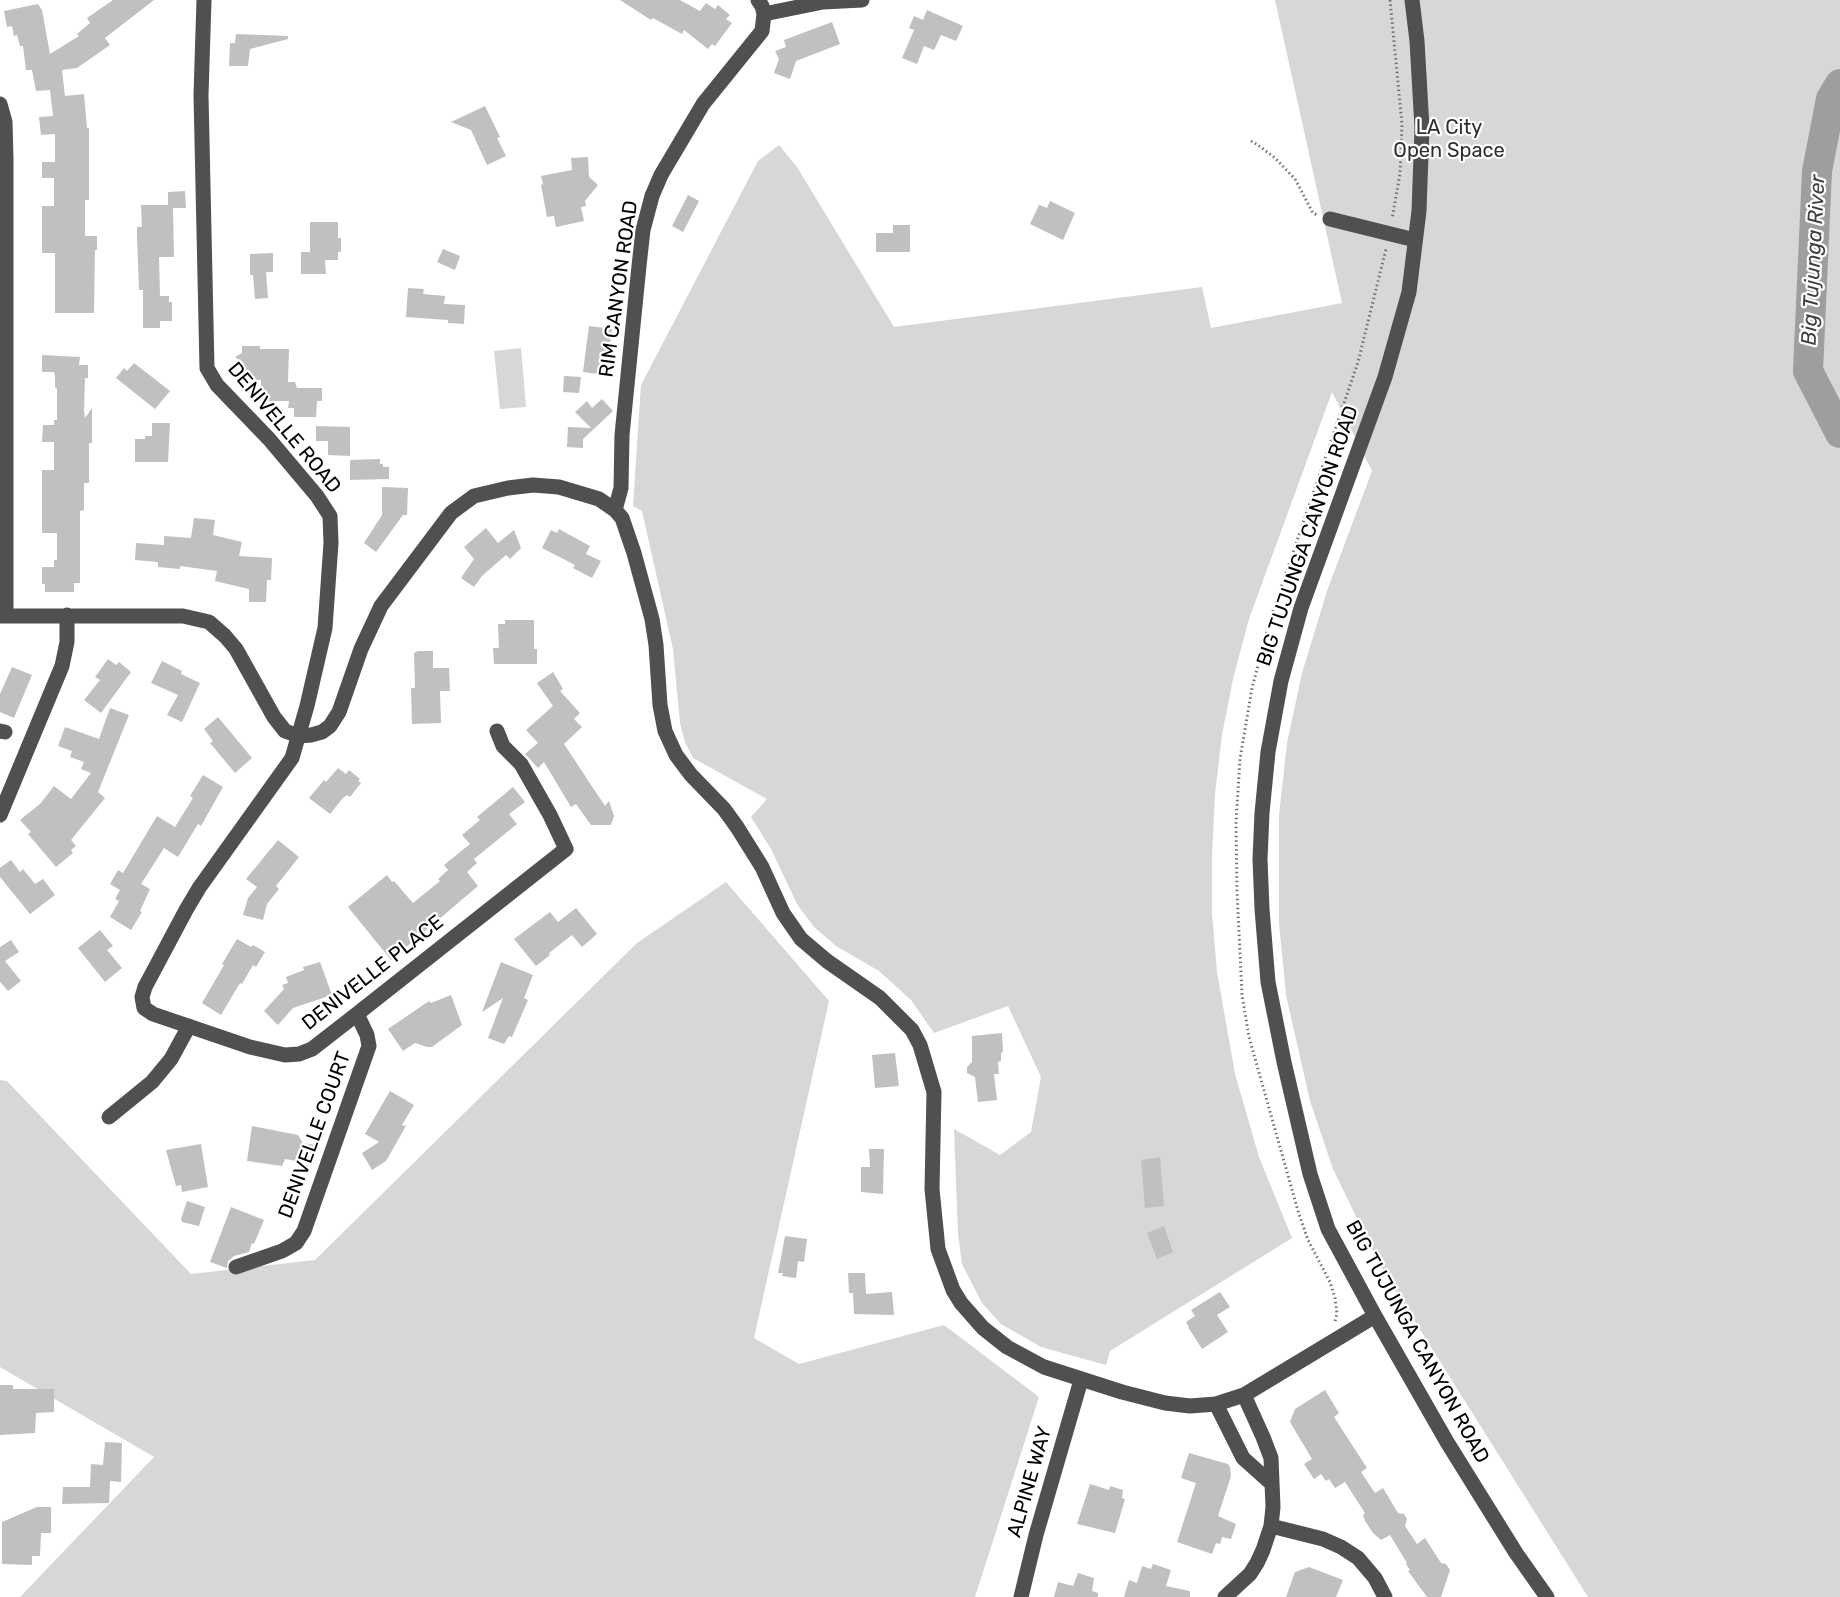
<!DOCTYPE html>
<style>
body{margin:0}
canvas{display:block;background:#fff}
</style>
<canvas width="1840" height="1597"></canvas>
<script>
const c = document.querySelector('canvas').getContext('2d');
c.lineJoin = 'round';
function fillPath(path, color) { c.fillStyle = color; c.fill(path, 'evenodd'); }
const toPath = rows => new Path2D(rows.map(r => 'M' + r).join(''));
function stroke(path, color, width, dash) { c.strokeStyle = color; c.lineWidth = width; c.lineCap = dash ? 'butt' : 'round'; c.setLineDash(dash || []); c.stroke(path); }
function drawText(font, color, halo, rows, align = 'center') {
  c.font = font + ' Rubik,sans-serif'; c.lineWidth = 4.5; c.setLineDash([]); c.textBaseline = 'middle'; c.strokeStyle = halo; c.fillStyle = color; for (const [text, x, y, turn = 0] of rows) {
    c.save(); c.translate(x, y); c.rotate((+turn || 0) * Math.PI / 180); c.textAlign = isNaN(turn) ? turn : align; if (halo) c.strokeText(text, 0, 0); c.fillText(text, 0, 0); c.restore();
  }
}
fillPath(toPath([
 [1275,0,1840,0,1840,1597,1588,1597,1380,1266,1333,1169,1310,1101,1286,995,1279,923,1279,815,1287,743,1302,673,1327,591,1372,471,1332,392,1249,619,1233,679,1222,735,1215,794,1212,855,1212,913,1217,972,1235,1074,1259,1157,1292,1238,1110,1351,1106,1365,1041,1347,1001,1324,982,1303,962,1264,958,1233,954,1129,1000,1155,1031,1132,1041,1077,1008,1006,934,1033,911,1000,879,971,836,946,814,927,797,904,771,849,751,817,767,799,693,758,685,742,680,723,673,649,642,511,633,506,641,385,758,161,779,145,797,167,894,327,1202,287,1211,328,1342,303],
 [521,348,526,407,500,409,494,351],
 [726,882,829,1001,754,1338,799,1364,944,1325,1039,1397,975,1597,20,1597,154,1457,0,1367,0,1080,7,1081,191,1274,315,1260,637,943]
]), '#d7d7d7');
stroke(toPath([
 [1840,84,1831,99,1817,171,1808,371,1840,433]
]), '#9e9e9e', 30);
fillPath(toPath([
 [113,0,154,0,105,38,110,45,77,68,62,70,65,96,84,94,87,128,89,128,89,200,85,200,85,236,97,236,97,250,95,250,94,313,55,313,55,253,42,253,42,206,54,206,54,178,42,178,42,162,55,162,55,134,41,135,39,117,53,116,50,90,36,91,32,70,26,70,23,46,20,46,17,35,14,36,12,26,7,27,4,11,38,4,42,10,50,54,79,36,77,34,90,23,87,18],
 [620,0,680,0,700,11,706,3,715,9,718,5,730,15,726,19,732,23,715,46,712,44,708,49,684,30,682,34,653,18,651,20],
 [927,10,963,26,956,41,941,35,934,50,924,46,917,64,902,58,914,30,909,28,914,16,923,20],
 [832,22,840,44,796,61,790,79,774,73,779,59,775,51,786,47,784,40],
 [236,34,288,36,288,39,250,49,248,66,229,66,230,43,235,43],
 [485,106,500,137,497,138,506,156,487,165,471,130,451,122],
 [588,157,589,177,598,185,585,201,586,206,581,207,584,221,556,227,554,216,547,217,541,185,543,184,541,176,572,170,571,158],
 [185,191,186,208,173,208,174,257,159,257,160,296,169,296,169,302,172,302,172,321,160,321,160,328,143,328,143,290,139,290,137,236,137,227,142,227,141,205,168,205,168,192],
 [688,195,699,201,683,232,672,226],
 [1050,201,1075,213,1063,240,1030,224,1039,205,1047,208],
 [310,222,338,222,338,238,341,238,341,252,338,252,338,260,325,260,326,274,301,274,301,252,310,252],
 [893,225,910,225,910,252,876,252,876,233,893,233],
 [443,249,460,256,455,270,437,262],
 [273,253,273,272,266,272,268,298,255,299,253,275,250,275,250,254],
 [408,288,424,289,423,294,445,296,444,304,465,305,464,324,448,323,448,320,406,317],
 [589,326,612,329,606,375,583,372],
 [242,346,260,346,260,349,289,349,288,382,295,382,297,388,322,388,322,401,317,401,316,417,294,417,294,408,288,408,289,401,261,401,261,380,241,380,241,362,235,357,242,353],
 [42,355,80,357,79,365,88,365,88,378,85,378,84,411,85,418,92,408,92,443,89,443,89,483,84,483,84,510,80,511,80,583,74,583,74,592,45,592,45,584,42,584,42,567,54,567,54,560,57,560,57,533,42,533,42,470,54,470,54,442,42,442,43,425,54,425,54,420,57,420,57,389,55,387,55,376,54,372,42,372],
 [134,363,170,391,155,409,116,378,124,368,127,371],
 [564,376,581,377,579,393,563,392],
 [602,399,613,411,583,439,583,448,567,447,568,427,591,428,575,412,587,401,592,408],
 [152,423,170,423,168,462,135,462,135,439,145,439,145,436,152,436],
 [316,426,350,427,350,456,328,455,328,441,316,441],
 [380,459,380,464,383,464,383,467,389,467,389,479,350,480,350,460],
 [382,487,408,488,407,515,403,515,376,552,364,543,382,515],
 [194,518,215,520,213,535,242,542,239,556,272,558,271,580,267,580,266,602,249,602,249,589,215,581,217,571,180,566,180,569,158,567,158,562,135,560,136,543,164,545,164,536,191,538],
 [486,528,498,543,514,530,521,548,510,559,506,555,482,576,474,587,461,578,474,559,464,547],
 [559,529,590,546,586,554,601,561,592,578,573,568,575,565,542,548,551,530,557,533],
 [505,620,534,620,534,649,537,649,537,664,494,664,493,648,499,648,498,624,505,624],
 [418,651,433,651,433,668,449,668,450,691,440,691,441,723,412,724,411,688,415,688,414,653],
 [108,659,116,665,119,662,131,672,101,713,84,700,100,680,95,677],
 [162,661,182,671,181,674,200,683,182,722,167,715,178,695,151,683],
 [12,667,32,675,14,718,0,712,0,694],
 [553,672,563,689,560,691,580,713,574,719,582,727,564,744,605,806,609,801,614,816,611,825,591,825,576,804,571,807,544,762,538,768,525,754,538,743,526,730,553,706,537,683],
 [110,708,129,715,98,792,105,798,71,840,76,846,71,850,73,853,56,867,28,834,31,832,20,820,41,803,54,786,71,799,91,773,81,769,84,762,70,757,72,751,58,746,65,727,99,739],
 [218,717,252,758,235,773,210,743,213,741,204,729],
 [338,768,346,774,349,770,360,779,358,781,361,783,350,797,347,795,343,798,330,814,309,798,324,780,326,782],
 [203,775,223,787,201,826,198,824,178,857,164,848,141,884,150,889,140,911,142,912,131,930,110,917,119,901,115,899,120,890,110,884,118,870,123,873,157,816,175,827,193,798,190,796],
 [513,787,525,802,509,814,517,824,474,859,477,863,467,872,478,886,391,960,348,907,387,875,392,882,394,881,413,903,440,881,438,879,448,870,444,865,470,844,462,835,480,820,477,817],
 [278,840,299,857,276,886,279,889,267,904,263,920,243,915,248,898,257,887,246,879],
 [11,860,20,872,23,869,35,884,43,879,55,895,30,914,0,877,0,868],
 [576,908,597,934,582,947,572,935,549,953,550,955,536,966,514,939,550,912,558,922],
 [100,930,113,946,107,950,122,968,105,982,78,948],
 [237,939,251,947,253,945,265,952,256,967,253,965,242,984,240,983,221,1015,202,1003,224,965,222,964],
 [11,940,19,952,5,961,21,981,8,991,0,982,0,947],
 [320,962,332,995,293,1008,278,1025,264,1011,284,989,282,985,288,983,286,977,304,970,303,967],
 [501,962,533,975,524,998,528,1000,512,1037,509,1036,504,1044,488,1038,503,998,482,1012],
 [451,995,462,1025,432,1047,427,1047,415,1043,403,1051,388,1029,429,1001,431,1003],
 [1002,1033,1003,1052,1001,1053,1001,1061,998,1062,999,1074,994,1074,997,1100,978,1102,975,1077,967,1073,967,1067,972,1062,972,1036],
 [895,1053,899,1086,875,1088,872,1055],
 [390,1091,414,1105,402,1125,405,1126,407,1124,386,1161,372,1170,362,1153,379,1142,365,1134],
 [252,1126,298,1135,303,1143,316,1145,313,1164,285,1159,282,1166,247,1161],
 [201,1144,208,1187,182,1192,181,1185,176,1186,166,1150],
 [869,1149,884,1149,883,1194,861,1192,861,1167,870,1167],
 [1160,1157,1164,1206,1145,1208,1141,1160],
 [187,1201,205,1207,199,1226,182,1222,181,1219],
 [231,1207,264,1220,254,1244,252,1243,249,1252,234,1256,228,1261,227,1268,210,1262],
 [1164,1226,1173,1252,1157,1259,1147,1233],
 [785,1236,807,1239,804,1262,798,1261,796,1278,782,1276,783,1273,778,1273],
 [848,1273,865,1273,866,1294,892,1292,894,1315,854,1314,853,1293,849,1293],
 [1220,1292,1230,1307,1217,1315,1228,1332,1202,1349,1188,1327,1189,1327,1186,1322,1195,1316,1191,1310],
 [0,1385,13,1385,13,1389,54,1389,54,1412,36,1413,35,1433,0,1435],
 [1325,1390,1339,1413,1334,1417,1367,1468,1361,1472,1375,1493,1383,1488,1398,1513,1404,1514,1407,1519,1405,1526,1417,1544,1425,1538,1441,1563,1446,1564,1450,1570,1441,1597,1427,1597,1408,1571,1410,1570,1406,1564,1407,1563,1390,1535,1381,1540,1373,1533,1365,1521,1363,1515,1365,1513,1345,1482,1335,1488,1329,1479,1326,1481,1321,1474,1314,1479,1304,1464,1312,1459,1290,1422,1295,1409],
 [105,1442,122,1443,121,1482,110,1481,109,1503,62,1504,63,1487,90,1487,91,1464,103,1465],
 [1189,1453,1228,1464,1230,1467,1231,1476,1218,1516,1236,1524,1231,1539,1222,1537,1220,1544,1216,1543,1212,1554,1177,1542,1196,1483,1181,1478],
 [1090,1484,1109,1490,1110,1486,1123,1490,1122,1498,1125,1499,1115,1533,1077,1524],
 [37,1507,51,1507,51,1533,41,1533,40,1556,32,1556,32,1565,2,1564,2,1522],
 [1153,1564,1171,1570,1166,1586,1190,1591,1190,1597,1124,1597,1129,1580,1137,1583,1142,1566,1151,1569],
 [1309,1567,1343,1580,1336,1597,1286,1597,1295,1572],
 [1078,1573,1094,1578,1092,1591,1098,1593,1098,1597,1054,1597,1058,1582,1073,1586]
]), '#c0c0c0');
stroke(toPath([
 [1390,0,1402,124,1400,174,1392,219],
 [1251,141,1258,145,1275,158,1295,179,1313,213,1317,215],
 [1335,1321,1337,1314,1335,1298,1330,1282,1308,1240,1298,1211,1249,1037,1242,995,1237,891,1236,822,1240,759,1252,688,1270,620,1358,362,1386,249]
]), '#727272', 3, [1.5, 3]);
stroke(toPath([
 [204,0,201,95,207,368,217,385,269,439,317,496,330,516,331,543,325,628,307,706,292,758,199,888,186,910,145,987,142,997,144,1008,153,1014,250,1047,285,1055,299,1054,312,1049,357,1014,566,849,550,815,521,764,503,746,497,731],
 [1412,0,1417,41,1422,128,1419,211,1409,292,1385,377,1301,608,1281,681,1268,752,1262,813,1260,859,1262,909,1268,982,1284,1062,1310,1174,1328,1229,1375,1316,1447,1442,1516,1553,1547,1597],
 [764,14,823,2,862,0],
 [0,104,5,122,6,159,6,616],
 [1330,219,1415,240],
 [615,510,621,488,622,435,639,266,643,230,652,196,661,175,703,104,762,31,764,14,762,6,758,0],
 [0,616,183,616,209,622,225,636,236,649,274,717,285,731,299,736,311,735,322,732,330,726,339,712,361,649,381,606,451,513,474,496,508,488,533,485,559,487,599,499,615,510,622,518,634,553,652,619,656,645,660,705,665,731,676,755,691,775,724,809,737,827,762,867,783,913,801,939,827,961,880,998,912,1030,920,1045,934,1092,932,1189,938,1249,953,1290,961,1303,983,1328,1007,1347,1044,1367,1122,1392,1165,1403,1190,1406,1216,1404,1244,1395,1375,1316],
 [0,731,5,732],
 [0,815,62,666,67,642,67,615],
 [109,1117,152,1082,171,1059,189,1026],
 [236,1267,282,1251,296,1243,304,1231,369,1046,367,1035,357,1014],
 [1216,1404,1243,1458,1272,1484],
 [1271,1526,1323,1539,1341,1547,1358,1558,1375,1578,1385,1597],
 [1021,1597,1036,1535,1081,1380],
 [1225,1597,1250,1574,1257,1563,1263,1550,1271,1526,1273,1507,1271,1458,1263,1437,1244,1395]
]), '#505050', 15);
drawText('20px', '#2e2e2e', '#fff', [
 ["LA City",1449,128],
 ["Open Space",1449,151]
]);
drawText('20px', '#000', '#fff', [
 ["RIM CANYON ROAD",619,289,-82],
 ["DENIVELLE ROAD",284,428,50],
 ["BIG TUJUNGA CANYON ROAD",1308,536,-71],
 ["DENIVELLE PLACE",373,973,-38],
 ["DENIVELLE COURT",315,1135,-70],
 ["BIG TUJUNGA CANYON ROAD",1417,1342,61],
 ["ALPINE WAY",1030,1482,-74]
]);
drawText('italic 21px', '#3f3f3f', '#fff', [
 ["Big Tujunga River",1814,260,-87]
]);
</script>
